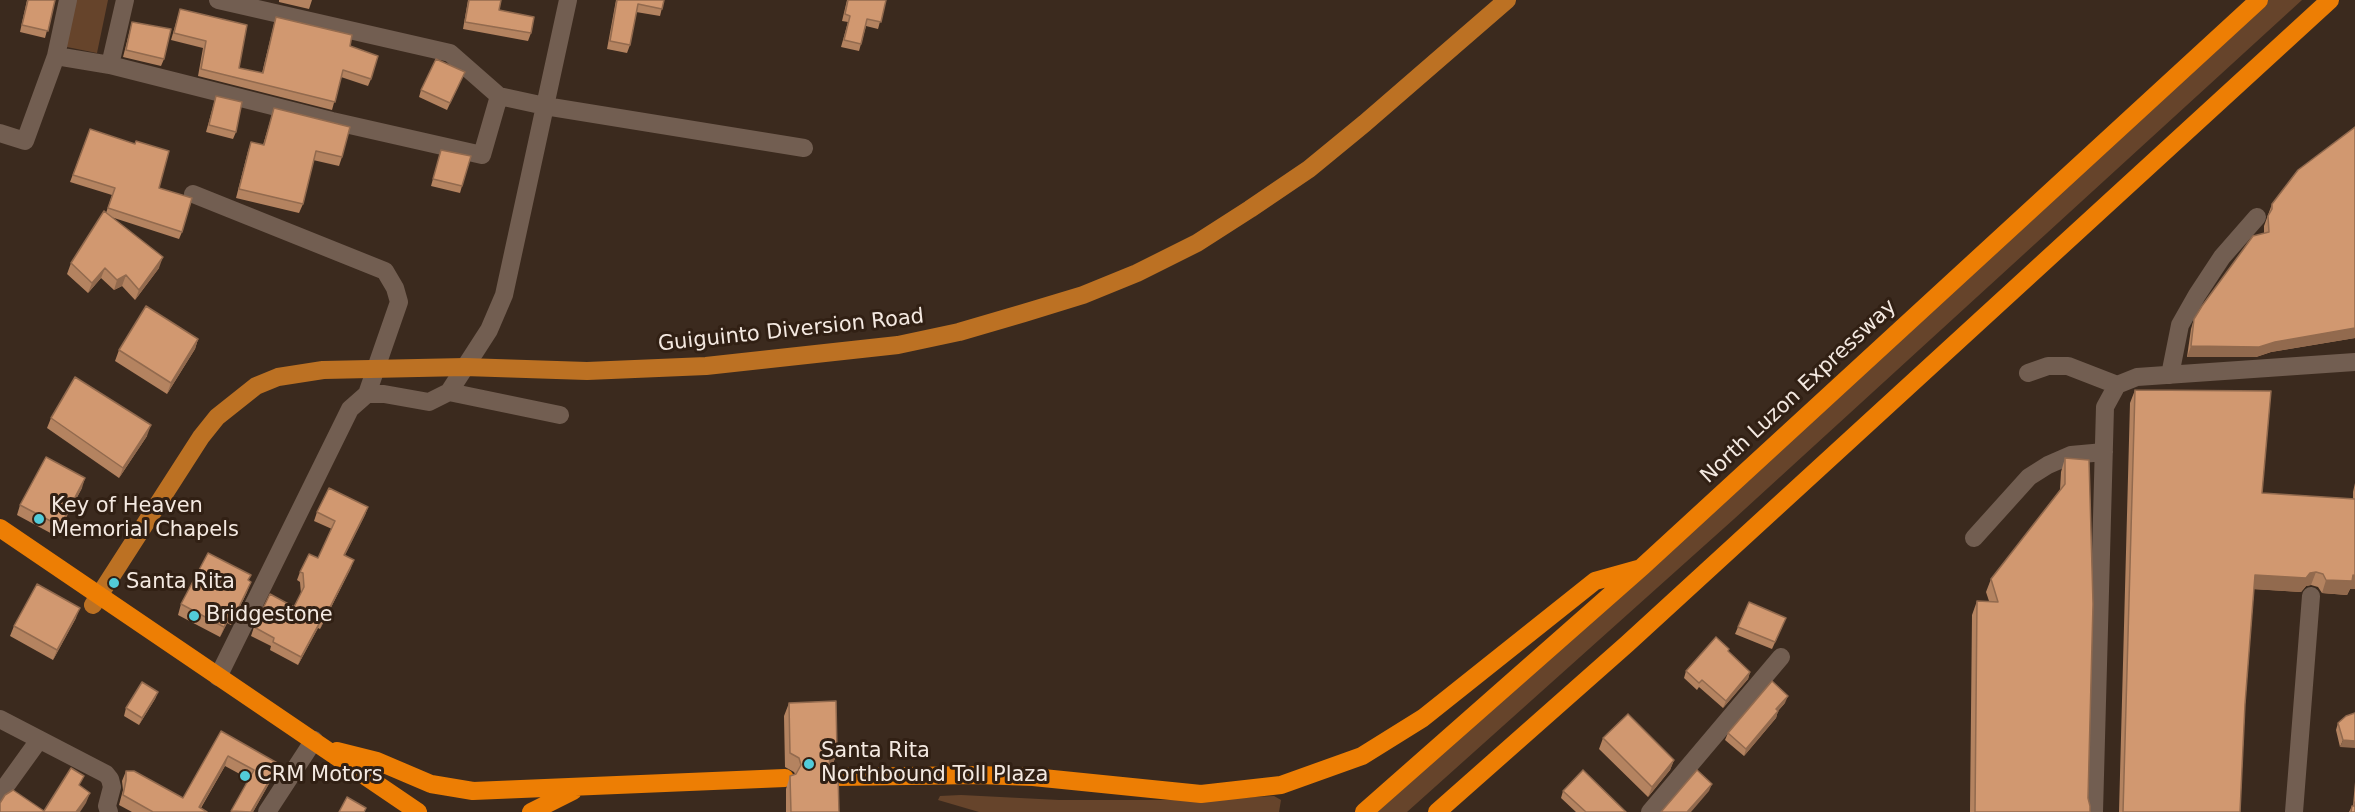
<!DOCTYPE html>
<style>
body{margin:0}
canvas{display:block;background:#3b2a1e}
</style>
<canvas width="2355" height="812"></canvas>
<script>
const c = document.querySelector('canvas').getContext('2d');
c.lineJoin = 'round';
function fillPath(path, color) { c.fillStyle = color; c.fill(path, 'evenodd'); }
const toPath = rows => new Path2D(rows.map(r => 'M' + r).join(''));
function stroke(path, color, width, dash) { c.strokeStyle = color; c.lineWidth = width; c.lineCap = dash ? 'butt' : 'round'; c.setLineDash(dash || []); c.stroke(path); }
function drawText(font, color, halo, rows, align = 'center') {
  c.font = font + ' "DejaVu Sans",sans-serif'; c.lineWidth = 6; c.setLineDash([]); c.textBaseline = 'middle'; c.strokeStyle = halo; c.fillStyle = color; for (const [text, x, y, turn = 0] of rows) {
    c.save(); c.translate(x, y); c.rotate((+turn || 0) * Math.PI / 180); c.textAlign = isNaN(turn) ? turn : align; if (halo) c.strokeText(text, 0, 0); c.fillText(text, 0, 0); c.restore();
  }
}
fillPath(toPath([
 [72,0,108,0,97,53,62,46],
 [2266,0,2302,0,1734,519,1407,812,1375,812],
 [961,795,1059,800,1198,800,1274,796,1281,800,1279,812,979,812,938,800,940,796]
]), '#66442b');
stroke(toPath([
 [218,0,450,53,499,96,545,106,804,148],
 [56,56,68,0],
 [110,65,125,0],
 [0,133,25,141,56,56,110,65,332,121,482,155,499,96],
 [193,194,385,271,395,288,399,302,367,394],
 [2028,373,2048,366,2068,366,2117,385],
 [2170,375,2180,325,2197,295,2222,257,2257,217],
 [449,392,560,415],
 [1974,538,2029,477,2048,465,2071,455,2104,452],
 [218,677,350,409,367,394,384,394,429,402,449,392,489,330,504,295,568,0],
 [0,719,106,774,110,779,112,787,107,806,109,812],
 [0,794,39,740],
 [267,812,314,740],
 [1650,812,1781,657],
 [2094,812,2105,407,2117,385,2137,377,2355,362],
 [2294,812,2311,596]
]), '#725e51', 18);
stroke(toPath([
 [93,605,201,437,217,417,256,386,278,377,323,370,465,367,587,371,706,366,898,345,959,332,1024,313,1083,295,1137,273,1197,243,1250,209,1309,169,1365,123,1507,0]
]), '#bc7123', 18);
stroke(toPath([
 [0,528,418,812],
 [337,751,377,761,431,784,473,791,785,778],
 [835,777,979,775,1033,777,1201,794,1281,785,1362,756,1423,718,1595,581,1638,569],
 [531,812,573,791],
 [1364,812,1642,567,2259,0],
 [1437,812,1627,644,2330,0]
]), '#ed7e04', 18);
fillPath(toPath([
 [27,0,55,0,45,38,20,32],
 [279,0,312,0,309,9,279,2],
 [468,0,501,0,499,10,531,33,528,41,463,29],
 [616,0,664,0,660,16,636,12,630,45,627,53,607,49],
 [847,0,886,0,878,29,866,26,859,51,841,47,848,22,842,21],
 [180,9,239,68,262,73,274,24,276,17,350,46,371,79,368,86,341,77,332,110,198,76,203,48,171,40],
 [132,22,164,59,161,66,123,57],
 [465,72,447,110,419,97,421,90],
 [216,96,236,132,233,139,206,132],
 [274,108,342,157,339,166,313,160,303,204,299,213,236,198,248,151,251,142,263,145],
 [2355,127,2355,338,2271,352,2256,357,2187,357,2191,329,2194,319,2264,233,2264,226,2272,204],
 [90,129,159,188,182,232,179,239,111,217,159,268,135,300,122,286,114,290,101,278,88,293,67,274,71,263,106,213,112,195,70,182],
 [441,150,462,186,460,193,431,186],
 [198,339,195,349,167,394,115,361,119,350],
 [2135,390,2262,493,2353,499,2353,492,2355,483,2355,589,2350,589,2347,595,2322,593,2318,587,2311,585,2306,586,2301,592,2254,589,2245,704,2240,812,2119,812,2130,403],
 [51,418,147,436,119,478,47,428],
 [2065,458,2088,798,2090,812,1970,812,1972,615,1977,601,1989,601,1986,592,1991,579,2060,490,2061,472],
 [82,488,56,536,17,515,20,505],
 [368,507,365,515,345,555,351,568,320,629,318,628,298,665,270,650,271,646,251,636,254,627,294,607,301,594,300,582,297,580,300,572,318,558,332,529,314,521,317,512],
 [249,580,247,592,231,625,227,623,220,637,178,615,181,604],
 [76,618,53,660,10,636,14,626],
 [1783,625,1772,649,1735,634,1738,627],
 [1728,651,1750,672,1748,679,1723,708,1699,687,1697,690,1684,678,1686,671],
 [158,692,155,699,139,725,124,716,126,708],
 [789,703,837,753,832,766,830,768,839,812,786,812,786,789,790,776,795,774,794,772,785,767,784,716],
 [1785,703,1778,711,1776,718,1744,756,1725,740,1728,733],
 [2355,713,2340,747,2336,730,2338,723],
 [221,731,279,764,275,773,253,812,231,812,249,779,225,766,201,808,207,812,132,812,119,805,123,790,122,781,126,771,183,798],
 [1603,738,1674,760,1670,770,1648,797,1599,749],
 [2355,782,2355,812,2349,812,2352,806,2353,806],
 [1563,791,1626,812,1576,812,1561,798]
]), '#b48360');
fillPath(toPath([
 [163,257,159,268,135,300,139,290],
 [105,268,101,278,88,293,92,283],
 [126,275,122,286,114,290,117,280],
 [2355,328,2355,338,2271,352,2256,357,2187,357,2191,346],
 [198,339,195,349,167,394,171,383],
 [151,425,147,436,119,478,123,468],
 [85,478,82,488,56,536,60,526],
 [368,507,365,515,341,563,344,555],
 [354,560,351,568,320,629,323,621],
 [2316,572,2311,585,2306,586,2301,592,2251,589,2255,575],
 [2353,575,2355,576,2355,589,2350,589,2347,595,2322,593,2326,580],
 [251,582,247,592,231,625,235,615],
 [80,608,76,618,53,660,57,650],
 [231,612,227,623,220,637,224,627],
 [321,620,318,628,298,665,301,657],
 [1750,672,1748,679,1723,708,1726,701],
 [158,692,155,699,139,725,142,718],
 [1788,696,1785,703,1773,716,1776,709],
 [1778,711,1776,718,1744,756,1746,749],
 [2343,740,2355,741,2355,748,2340,747],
 [837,753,832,766,826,771,830,758],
 [228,756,225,766,198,812,199,807],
 [1674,760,1670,770,1648,797,1652,787],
 [279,764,275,773,253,812,251,812],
 [1712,784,1709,791,1691,812,1687,812],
 [90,793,86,803,80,812,76,812]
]), '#926a4e');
const building = toPath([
 [28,0,55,0,48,31,22,25,28,0],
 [469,0,501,0,499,10,534,17,531,33,465,22,469,0],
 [617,0,664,0,662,9,638,4,630,45,610,41,617,0],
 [848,0,886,0,881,22,867,19,861,44,844,40,850,16,845,14,848,0],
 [180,9,247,25,239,68,263,73,276,17,352,35,350,46,378,56,371,79,343,70,335,102,201,69,206,41,174,33,180,9],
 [132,22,171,29,164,59,126,50,132,22],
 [436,59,465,72,450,103,421,90,436,59],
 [216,96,242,102,236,132,209,125,216,96],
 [274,108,350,127,342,157,316,151,303,204,239,189,251,142,264,145,274,108],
 [2355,127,2355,328,2275,342,2259,347,2191,346,2194,319,2202,306,2253,236,2269,232,2268,216,2272,209,2272,204,2298,170,2355,127],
 [90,129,135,144,136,141,169,151,159,188,192,198,182,232,108,208,115,188,73,175,90,129],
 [441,150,471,156,462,186,433,179,441,150],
 [104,211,163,257,139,290,126,275,117,280,105,268,92,283,71,263,104,211],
 [146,306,198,339,171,383,119,350,146,306],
 [75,377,151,425,123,468,51,418,75,377],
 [2135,390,2271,391,2262,493,2355,499,2355,576,2353,575,2352,581,2326,580,2323,574,2316,572,2310,573,2306,578,2255,575,2245,704,2240,812,2123,812,2135,390],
 [46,457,85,478,60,526,20,505,46,457],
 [2065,458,2089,460,2093,604,2088,798,2090,806,2090,812,1975,812,1977,601,1998,602,1991,579,2065,484,2065,458],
 [329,488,368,507,344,555,354,560,323,621,321,620,301,657,273,642,274,638,254,627,270,594,294,607,304,587,303,573,300,572,309,554,318,558,335,521,317,512,329,488],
 [208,553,251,575,248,580,251,582,235,615,231,612,224,627,181,604,208,553],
 [37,584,80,608,57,650,14,626,37,584],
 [1749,602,1786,618,1775,642,1738,627,1749,602],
 [1716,637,1729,649,1728,651,1750,672,1726,701,1702,680,1699,683,1686,671,1716,637],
 [1772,681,1788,696,1776,709,1778,711,1746,749,1728,733,1772,681],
 [142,682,158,692,142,718,126,708,142,682],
 [836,701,837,753,830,758,829,764,831,770,838,774,839,812,791,812,790,776,796,774,801,765,799,758,790,753,789,703,836,701],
 [2355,713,2355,741,2343,740,2338,723,2346,716,2355,713],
 [1628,714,1674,760,1652,787,1603,738,1628,714],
 [221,731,279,764,251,812,231,811,254,770,228,756,199,807,207,812,153,812,123,795,126,780,126,771,134,771,183,798,221,731],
 [71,768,84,776,79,785,90,793,76,812,0,812,0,803,5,795,13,790,44,811,71,768],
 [1583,770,1626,812,1586,812,1563,791,1583,770],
 [1697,770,1712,784,1687,812,1661,812,1697,770],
 [347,797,366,808,364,812,339,812,347,797],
 [2355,802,2355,812,2351,812,2352,806,2355,806,2355,802]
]);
fillPath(building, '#d19870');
stroke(building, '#926a4e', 1.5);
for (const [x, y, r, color] of [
 [39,519,6,"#52cbd9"],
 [114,583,6,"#52cbd9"],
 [194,616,6,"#52cbd9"],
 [809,764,6,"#52cbd9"],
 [245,776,6,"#52cbd9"]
]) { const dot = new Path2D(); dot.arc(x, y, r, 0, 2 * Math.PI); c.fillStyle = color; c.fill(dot); stroke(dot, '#312014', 2); }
drawText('21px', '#f4e9e1', '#312014', [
 ["Guiguinto Diversion Road",791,331,-6],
 ["North Luzon Expressway",1799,392,-43]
]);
drawText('21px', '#f4e9e1', '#312014', [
 ["Key of Heaven",51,507],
 ["Memorial Chapels",51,531],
 ["Santa Rita",126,583],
 ["Bridgestone",206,616],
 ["Santa Rita",821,752],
 ["Northbound Toll Plaza",821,776],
 ["CRM Motors",257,776]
], 'left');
</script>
